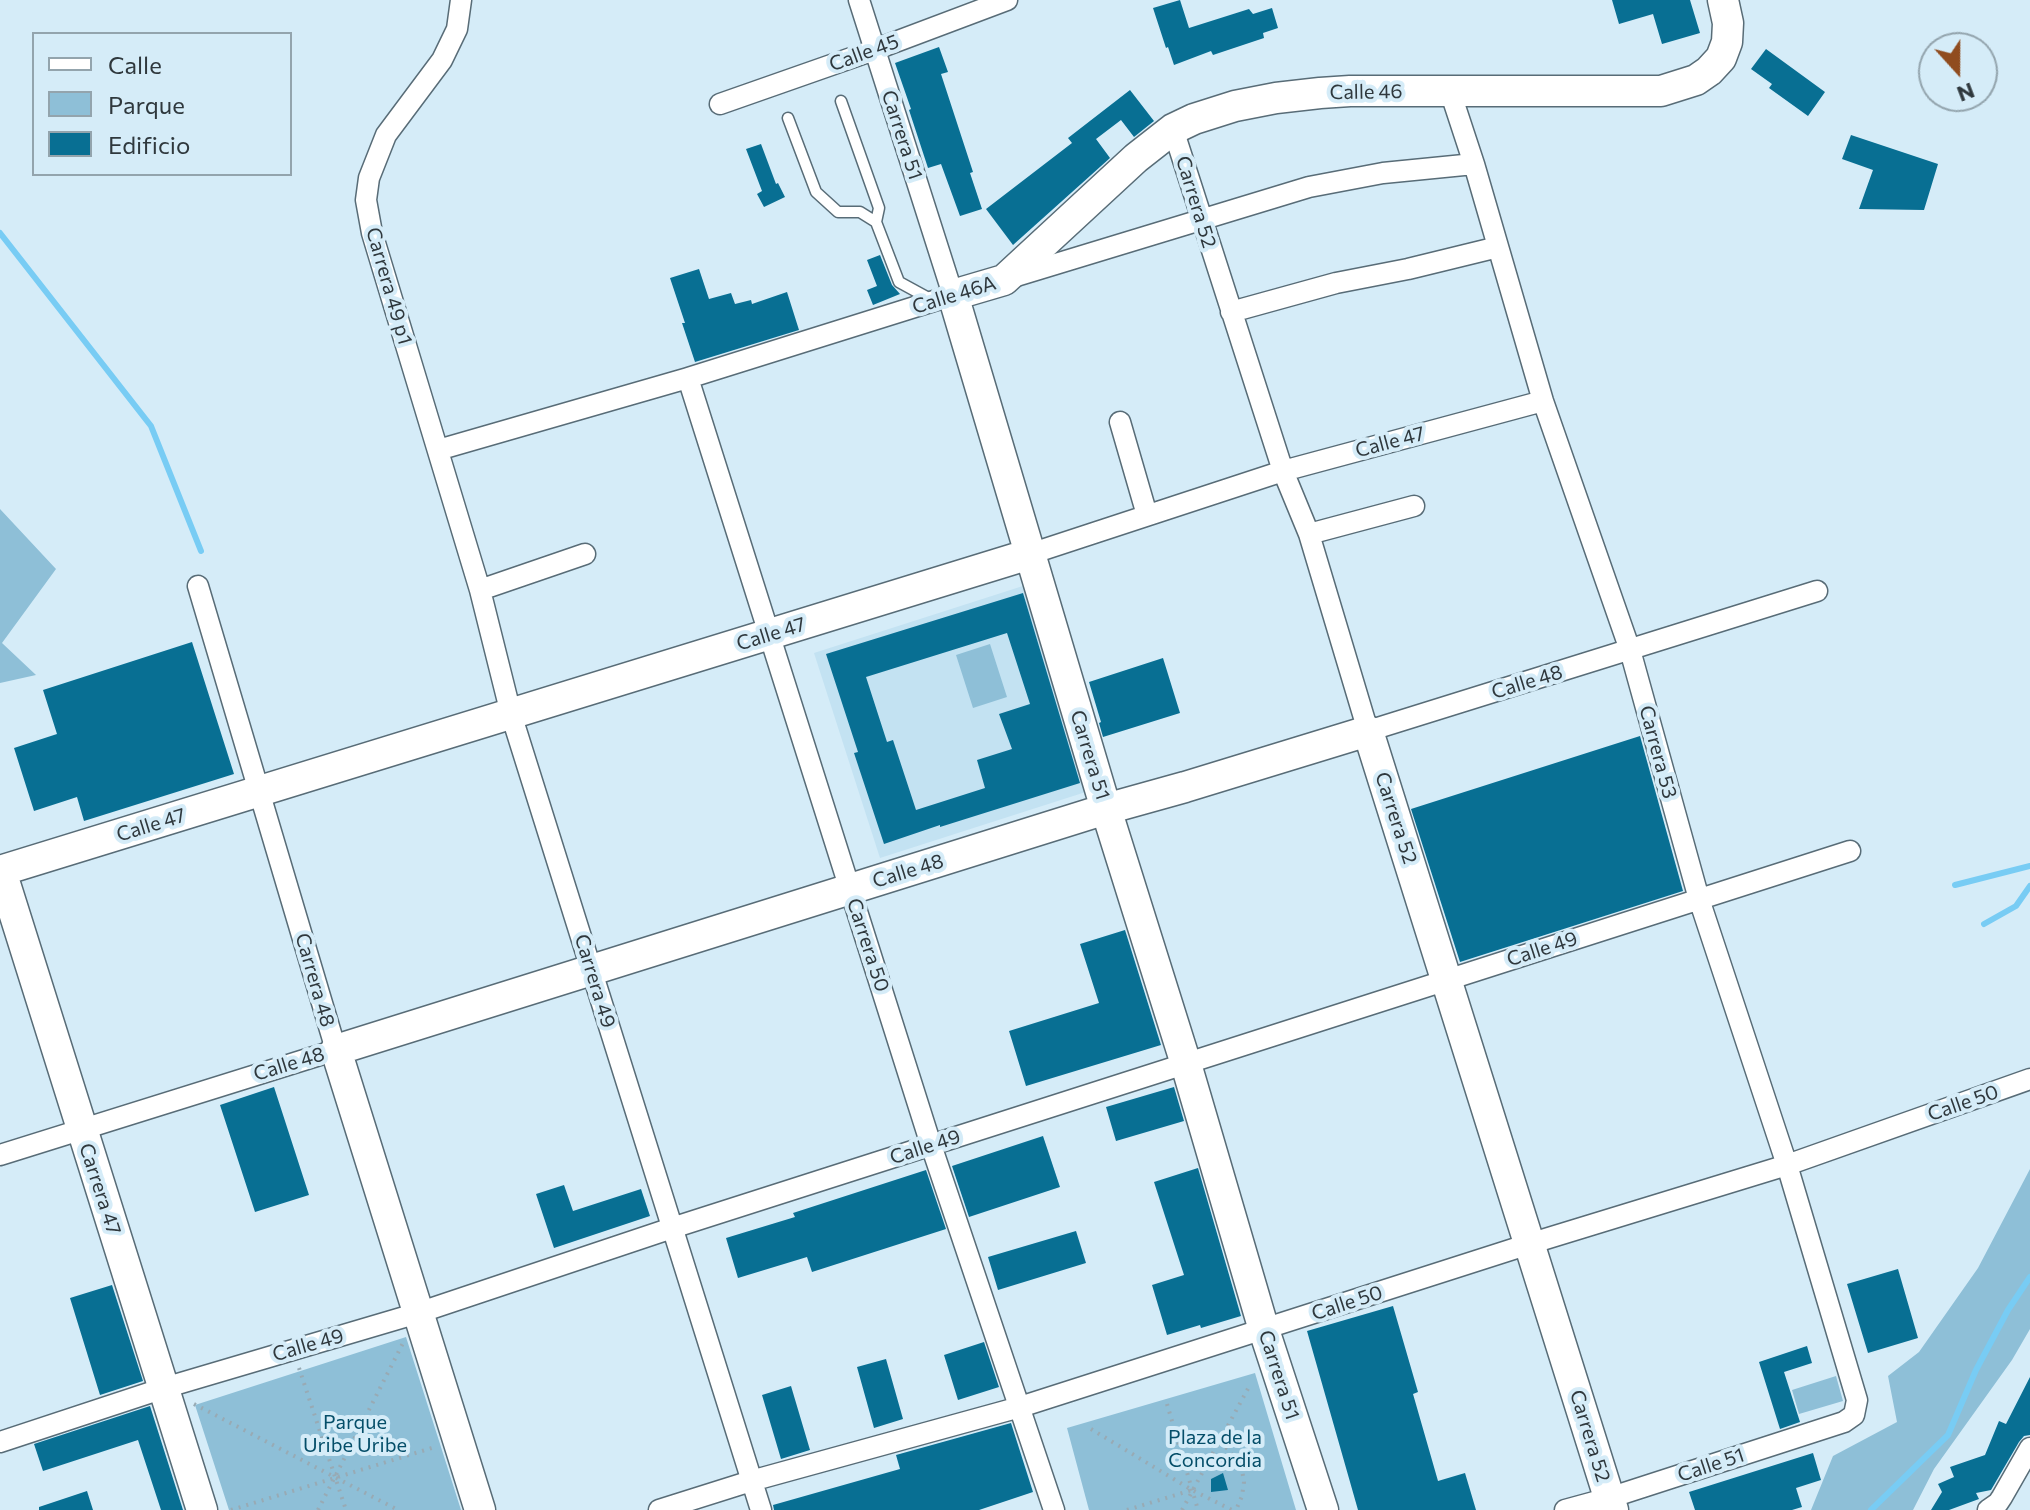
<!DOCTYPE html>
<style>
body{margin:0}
#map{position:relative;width:2030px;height:1510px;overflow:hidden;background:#d5ecf8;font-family:Commissioner,sans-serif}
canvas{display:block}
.legend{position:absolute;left:32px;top:32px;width:260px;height:144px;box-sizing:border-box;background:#d5ecf8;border:2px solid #93a4ad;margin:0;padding:10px 14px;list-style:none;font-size:24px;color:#2f383d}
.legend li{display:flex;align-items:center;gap:16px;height:40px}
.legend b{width:40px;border:2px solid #93a4ad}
.north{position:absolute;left:1918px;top:32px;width:80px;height:80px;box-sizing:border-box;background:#d5ecf8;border:2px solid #93a4ad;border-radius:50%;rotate:159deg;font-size:22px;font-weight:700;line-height:32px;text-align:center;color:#2f383d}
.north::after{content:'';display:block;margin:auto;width:28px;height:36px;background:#904c1f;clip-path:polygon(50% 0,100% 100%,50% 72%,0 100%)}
</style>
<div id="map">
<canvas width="2030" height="1510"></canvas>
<ul class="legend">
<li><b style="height:10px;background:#fff"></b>Calle</li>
<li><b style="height:22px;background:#8ebfd7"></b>Parque</li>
<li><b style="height:22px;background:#086f93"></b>Edificio</li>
</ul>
<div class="north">N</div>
</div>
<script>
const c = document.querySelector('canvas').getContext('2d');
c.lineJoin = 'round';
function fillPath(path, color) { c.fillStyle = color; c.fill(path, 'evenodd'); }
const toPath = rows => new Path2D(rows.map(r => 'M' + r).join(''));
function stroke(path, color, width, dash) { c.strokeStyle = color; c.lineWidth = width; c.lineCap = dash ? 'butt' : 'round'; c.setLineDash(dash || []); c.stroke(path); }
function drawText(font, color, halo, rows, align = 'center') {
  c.font = font + ' Commissioner,sans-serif'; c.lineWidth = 8; c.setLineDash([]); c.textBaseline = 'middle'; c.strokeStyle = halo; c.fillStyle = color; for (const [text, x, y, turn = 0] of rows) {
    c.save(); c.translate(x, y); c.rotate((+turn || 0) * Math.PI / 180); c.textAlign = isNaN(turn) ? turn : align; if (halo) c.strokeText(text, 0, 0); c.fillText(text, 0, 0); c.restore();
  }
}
fillPath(toPath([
 [1026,585,1092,790,880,858,814,653]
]), '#c3e2f2');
fillPath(toPath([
 [0,509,56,569,2,643,36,675,0,683],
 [990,644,1007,697,973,708,956,655],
 [2030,1169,2030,1329,2012,1360,1934,1469,1913,1510,1811,1510,1833,1456,1897,1422,1888,1376,1919,1352,1978,1268],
 [406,1337,461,1510,229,1510,195,1405],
 [1255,1373,1296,1510,1089,1510,1067,1428],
 [1836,1376,1843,1401,1799,1414,1792,1390]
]), '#8ebfd7');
stroke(toPath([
 [0,233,151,426,201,551],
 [1955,885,2030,866],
 [1984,924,2016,906,2030,886],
 [1871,1510,1948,1435,1976,1370,2008,1310,2030,1277]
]), '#78ccf4', 6);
fillPath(toPath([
 [1180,0,1189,28,1249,9,1253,14,1272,8,1278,28,1263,33,1264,38,1213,55,1211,51,1174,65,1168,47,1166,48,1153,8],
 [1612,0,1690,0,1700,33,1662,44,1653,14,1619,24],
 [939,47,948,72,941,74,973,172,970,173,982,209,960,216,941,164,928,168,909,110,911,109,895,63],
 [1766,49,1825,92,1808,116,1769,88,1772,84,1751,69],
 [1130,90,1154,121,1134,137,1121,120,1096,139,1110,158,1013,245,986,209,1072,143,1068,138],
 [1851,135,1938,164,1924,210,1859,209,1873,170,1842,159],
 [761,144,776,184,778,183,785,197,764,207,757,194,762,191,746,149],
 [880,255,892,285,900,294,873,305,867,290,877,286,867,260],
 [699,269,709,299,731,293,735,304,751,300,752,304,787,292,799,330,695,362,682,323,685,323,670,278],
 [1023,593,1080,783,940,827,940,825,884,844,854,753,858,752,826,654],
 [1007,633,1030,704,999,714,1012,749,977,760,985,788,916,810,893,740,887,742,866,677],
 [192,642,234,774,84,821,77,797,34,811,14,748,57,734,43,690],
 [1163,658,1180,713,1103,737,1099,723,1101,722,1089,682],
 [1640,736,1683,891,1460,962,1411,809],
 [1125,930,1161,1045,1026,1086,1009,1031,1099,1003,1080,944],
 [274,1087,309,1195,255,1212,220,1105],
 [1174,1087,1184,1121,1116,1141,1106,1107],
 [1043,1136,1060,1187,969,1217,952,1166],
 [1198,1168,1241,1316,1201,1328,1200,1325,1167,1335,1152,1285,1184,1275,1154,1182],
 [926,1170,946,1229,812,1272,807,1257,738,1278,726,1238,795,1217,793,1213],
 [564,1185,573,1211,641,1189,650,1216,554,1248,536,1194],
 [1076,1231,1086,1263,998,1290,988,1257],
 [1898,1269,1918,1338,1868,1353,1847,1284],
 [112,1285,143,1381,100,1395,70,1298],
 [1393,1306,1418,1392,1413,1394,1438,1481,1465,1473,1476,1510,1358,1510,1307,1331],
 [984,1342,999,1387,958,1400,944,1355],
 [1807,1346,1812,1363,1784,1372,1800,1422,1780,1429,1759,1362],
 [886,1359,903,1419,874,1428,857,1367],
 [2030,1377,2030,1435,2024,1436,2019,1442,1991,1490,1976,1493,1979,1499,1949,1510,1931,1510,1942,1492,1938,1484,1954,1477,1950,1467,1985,1455,1999,1421,2006,1424],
 [791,1386,810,1450,781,1459,762,1395],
 [150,1406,183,1510,161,1510,138,1440,43,1471,34,1444],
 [1011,1423,1033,1492,979,1510,774,1510,773,1505,900,1469,896,1455],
 [1813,1453,1821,1480,1796,1488,1802,1507,1792,1510,1695,1510,1689,1492],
 [1223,1473,1228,1490,1211,1492,1211,1479],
 [87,1491,93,1510,39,1510,39,1507]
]), '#086f93');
const lane = toPath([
 [841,101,879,208,876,222,899,282,932,300],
 [788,118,816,192,838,212,860,212,876,222]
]);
const street = toPath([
 [461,0,457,29,442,60,386,135,369,178,366,200,372,233,480,590,511,714,761,1510],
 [1450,91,1474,164,1543,401,1630,650,1699,899,1787,1165,1857,1400,1854,1415,1844,1422,1609,1498,1565,1510],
 [720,104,874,50,1007,0],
 [1173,129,1283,471,1309,534,1368,731,1817,591],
 [1013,277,1309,187,1383,173,1474,164],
 [1231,312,1336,283,1408,269,1498,247],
 [688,378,931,1145,1054,1510],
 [1120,422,1147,515],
 [438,450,688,378,953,295,859,0],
 [1309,534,1414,506],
 [1030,554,1283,471,1543,401],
 [480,590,585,554],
 [0,1155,336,1050,198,586],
 [0,1442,164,1388,418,1313,672,1228,1850,851],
 [659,1510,751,1481,1020,1407,1529,1244,1787,1165,2030,1079],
 [1988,1510,1998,1503,2002,1497,2030,1448]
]);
const secondary = toPath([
 [0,871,1030,554],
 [1,871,202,1510],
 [480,1510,336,1050,1106,809,1185,787,1368,731,1613,1510],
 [1323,1510,1264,1330,1186,1064,1106,809,953,295,1004,280,1136,158,1173,129,1194,119,1235,106,1276,98,1320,93,1350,91,1661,91,1696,80,1709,71,1721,58,1727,42,1728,23,1723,0]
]);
stroke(lane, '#586c77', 13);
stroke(street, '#586c77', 23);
stroke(secondary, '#586c77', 33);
stroke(toPath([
 [299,1368,346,1510],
 [194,1404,398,1510],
 [1167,1404,1198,1510],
 [1091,1429,1192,1490,1232,1510],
 [1219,1443,1228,1449,1242,1470,1244,1482,1242,1496,1236,1510],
 [231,1510,435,1447],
 [318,1510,403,1343],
 [1127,1510,1192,1490],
 [1182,1510,1250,1385]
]), '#98aab4', 4, [2, 6]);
stroke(lane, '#fff', 10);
stroke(street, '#fff', 20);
stroke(secondary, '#fff', 30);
drawText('20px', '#2f383d', '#d5ecf8', [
 ["Calle 45",864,53,-20],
 ["Calle 46",1366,92,-1],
 ["Carrera 51",902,135,72],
 ["Carrera 52",1196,202,73],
 ["Carrera 49 p1",389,286,74],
 ["Calle 46A",954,295,-17],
 ["Calle 47",1390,442,-15],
 ["Calle 47",771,634,-17],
 ["Calle 48",1527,682,-17],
 ["Carrera 53",1658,752,75],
 ["Carrera 51",1090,755,73],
 ["Carrera 52",1396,818,72],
 ["Calle 47",151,825,-17],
 ["Calle 48",908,871,-17],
 ["Carrera 50",868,945,72],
 ["Calle 49",1542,949,-18],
 ["Carrera 48",315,980,74],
 ["Carrera 49",595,981,73],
 ["Calle 48",289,1064,-17],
 ["Calle 50",1963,1103,-19],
 ["Calle 49",925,1147,-18],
 ["Carrera 47",100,1189,72],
 ["Calle 50",1347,1303,-18],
 ["Calle 49",308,1345,-16],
 ["Carrera 51",1279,1375,72],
 ["Carrera 52",1590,1436,73],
 ["Calle 51",1711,1465,-18]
]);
drawText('20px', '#054e69', '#d5ecf8', [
 ["Parque",355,1422],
 ["Uribe Uribe",355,1445],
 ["Plaza de la",1215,1437],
 ["Concordia",1215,1460]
]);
</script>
